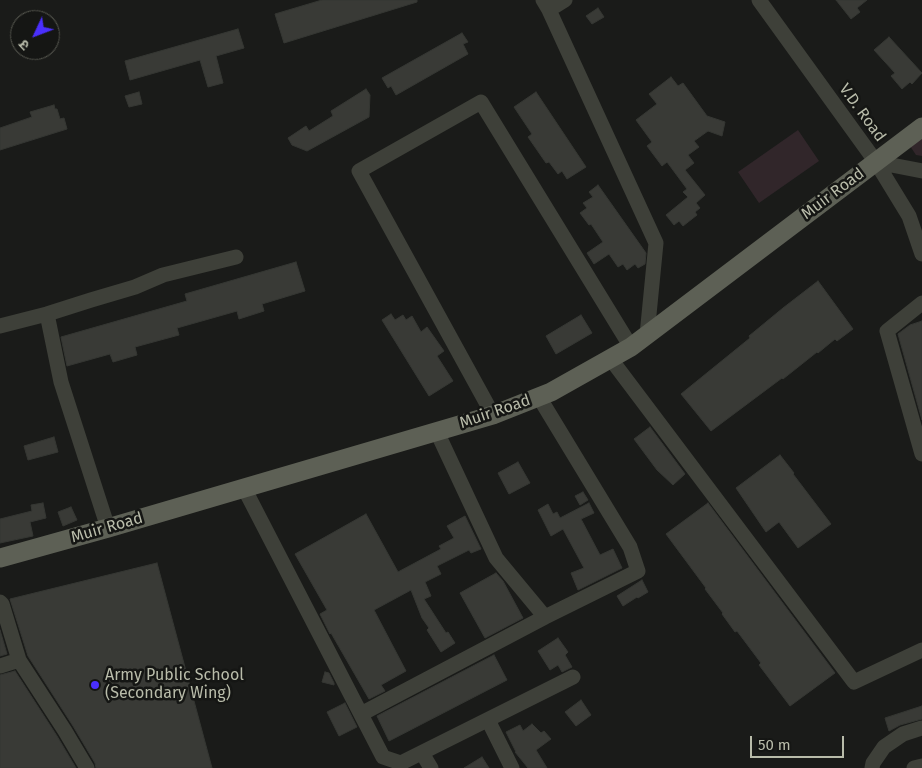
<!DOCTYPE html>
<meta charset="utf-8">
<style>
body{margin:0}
#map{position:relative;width:922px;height:768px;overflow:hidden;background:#1a1b19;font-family:"Fira Sans","Noto Sans Devanagari",sans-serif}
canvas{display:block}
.north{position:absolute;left:10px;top:10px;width:50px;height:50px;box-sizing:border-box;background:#151614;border:1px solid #575850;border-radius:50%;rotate:227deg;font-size:14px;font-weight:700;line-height:20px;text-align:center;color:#b9bcaa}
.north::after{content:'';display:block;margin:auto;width:18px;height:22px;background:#4a2ffd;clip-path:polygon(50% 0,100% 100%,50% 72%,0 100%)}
.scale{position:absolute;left:750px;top:736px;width:94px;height:22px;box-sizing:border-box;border:2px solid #b9bcaa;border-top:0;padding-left:6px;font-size:15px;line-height:18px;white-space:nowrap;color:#b9bcaa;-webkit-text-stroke:4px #151614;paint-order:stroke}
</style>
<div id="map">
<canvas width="922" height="768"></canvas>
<div class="north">उ</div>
<div class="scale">50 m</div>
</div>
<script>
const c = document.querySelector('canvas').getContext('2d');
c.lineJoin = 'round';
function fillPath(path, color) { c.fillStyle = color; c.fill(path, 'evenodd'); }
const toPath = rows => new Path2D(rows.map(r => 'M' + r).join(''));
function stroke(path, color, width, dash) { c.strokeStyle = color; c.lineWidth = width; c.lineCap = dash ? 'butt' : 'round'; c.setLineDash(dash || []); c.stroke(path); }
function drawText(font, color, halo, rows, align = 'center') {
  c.font = font + ' "Fira Sans",sans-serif'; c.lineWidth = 5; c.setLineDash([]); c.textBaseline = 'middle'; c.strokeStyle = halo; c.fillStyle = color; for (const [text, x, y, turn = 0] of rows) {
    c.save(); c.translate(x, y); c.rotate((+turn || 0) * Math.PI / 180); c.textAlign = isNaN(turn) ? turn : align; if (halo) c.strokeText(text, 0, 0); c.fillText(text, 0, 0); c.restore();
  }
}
fillPath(toPath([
 [798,130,819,161,759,203,738,172],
 [922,133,922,156,916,155,908,143]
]), '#31262a');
const building = toPath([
 [322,0,417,0,417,2,284,43,275,14,322,0],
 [836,0,867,0,857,8,860,12,851,19,836,0],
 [598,8,604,17,592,24,586,16,598,8],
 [238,29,244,48,216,56,223,83,208,87,200,60,130,80,125,61,238,29],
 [462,33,468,42,463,44,468,54,396,95,391,86,388,88,382,78,462,33],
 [889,37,922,73,912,84,910,82,902,89,891,76,895,73,874,50,889,37],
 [671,77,678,86,683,83,707,116,725,122,722,136,708,131,694,141,699,147,688,155,694,163,685,170,705,195,696,203,700,208,695,212,697,215,683,226,679,221,674,225,666,215,688,197,683,192,687,189,667,162,662,166,647,146,652,142,636,120,657,104,649,94,671,77],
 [366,89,370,95,369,117,307,151,292,145,288,138,306,126,309,131,333,116,331,111,366,89],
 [139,92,142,104,129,107,125,96,139,92],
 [536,92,586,167,567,179,562,171,558,174,549,162,546,163,528,137,532,134,514,107,536,92],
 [54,105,55,109,57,109,60,119,64,118,67,129,0,150,0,128,32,117,30,112,54,105],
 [598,185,646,253,645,264,638,268,635,264,627,270,623,264,618,267,609,254,594,264,587,253,603,242,591,224,589,225,580,213,587,208,583,203,593,197,589,192,598,185],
 [296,262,305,291,262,304,264,311,239,319,237,311,177,328,179,335,135,347,137,355,113,362,110,354,67,366,61,337,187,301,185,294,296,262],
 [818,281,853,329,837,341,835,339,818,353,817,352,783,379,782,378,711,431,681,394,750,338,749,336,783,308,818,281],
 [391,314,395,320,403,315,406,320,412,316,421,332,427,327,444,351,437,356,453,381,429,396,382,320,391,314],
 [581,315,592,333,556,354,546,336,581,315],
 [922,321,922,420,898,334,910,325,922,321],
 [650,427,685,474,673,485,657,470,634,439,650,427],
 [54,437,58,452,28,460,24,446,54,437],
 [780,455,794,473,793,474,831,524,798,548,779,522,766,532,736,488,780,455],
 [518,462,530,483,509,494,498,473,518,462],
 [583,492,588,500,580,505,575,496,583,492],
 [43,503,46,518,30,522,33,536,0,543,0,519,32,511,31,505,43,503],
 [589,503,594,513,581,519,600,555,613,549,622,568,578,590,571,573,584,568,563,529,551,536,538,510,548,504,553,514,557,512,560,518,589,503],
 [708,503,835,673,790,706,759,665,761,663,737,631,735,632,722,614,723,613,705,589,706,588,666,534,708,503],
 [71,507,77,520,63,526,58,512,71,507],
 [366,514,398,572,441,549,439,546,454,538,447,526,465,516,481,549,471,553,469,550,437,566,441,574,425,582,431,596,424,599,446,633,448,632,455,643,441,652,427,630,429,628,422,618,411,590,374,610,406,671,381,685,385,691,369,699,331,633,330,634,320,614,327,610,295,554,366,514],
 [157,563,212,768,96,768,95,763,73,726,28,656,10,599,157,563],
 [496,573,503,581,523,618,485,638,460,593,496,573],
 [642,580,648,592,638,598,637,597,623,606,617,596,642,580],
 [0,630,7,654,0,656,0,630],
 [558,638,568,652,565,655,572,667,562,672,558,665,550,670,538,651,558,638],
 [494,655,507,680,389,741,377,716,494,655],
 [15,671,57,736,76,768,0,768,0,675,15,671],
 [325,672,329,673,334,683,334,685,322,682,325,672],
 [581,700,591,715,576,726,565,712,581,700],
 [345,703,357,727,339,736,327,712,345,703],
 [922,706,922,719,900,725,889,731,885,718,922,706],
 [532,724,541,733,544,731,551,739,536,750,547,768,528,768,515,752,516,752,506,732,520,725,523,731,532,724],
 [482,757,489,768,464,768,482,757]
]);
fillPath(building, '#393a36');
stroke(building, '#353733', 1);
stroke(toPath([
 [543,0,549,10,656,243,647,335],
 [759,0,876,162,909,216,922,254],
 [549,10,565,0],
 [876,162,922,171],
 [922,303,887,331,922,454],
 [47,314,61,382,108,528],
 [0,326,47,314,91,300,135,287,163,275,236,257],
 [610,358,854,682,922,650],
 [493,415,359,171,481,102,631,347],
 [437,432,496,558,545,617],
 [244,488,383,757,401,763,573,677],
 [0,602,2,604,19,660,0,666],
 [19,660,65,731,87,768],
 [361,714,545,617,638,571,630,547,539,397],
 [488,720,512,768],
 [422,753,431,768],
 [872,768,873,763,884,747,903,734,922,728],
 [914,768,922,766]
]), '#3e4039', 15);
stroke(toPath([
 [0,558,108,528,493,415,551,392,631,347,922,127]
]), '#5d6055', 19);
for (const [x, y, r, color] of [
 [95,685,5,"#4a2ffd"]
]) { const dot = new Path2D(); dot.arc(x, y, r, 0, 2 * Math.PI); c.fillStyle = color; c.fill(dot); stroke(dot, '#151614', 2); }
drawText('16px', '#b9bcaa', '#151614', [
 ["V.D. Road",862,113,54],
 ["Muir Road",833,194,-37],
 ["Muir Road",495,412,-19],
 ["Muir Road",107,528,-16]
]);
drawText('16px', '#b9bcaa', '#151614', [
 ["Army Public School",105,676],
 ["(Secondary Wing)",105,694]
], 'left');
</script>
